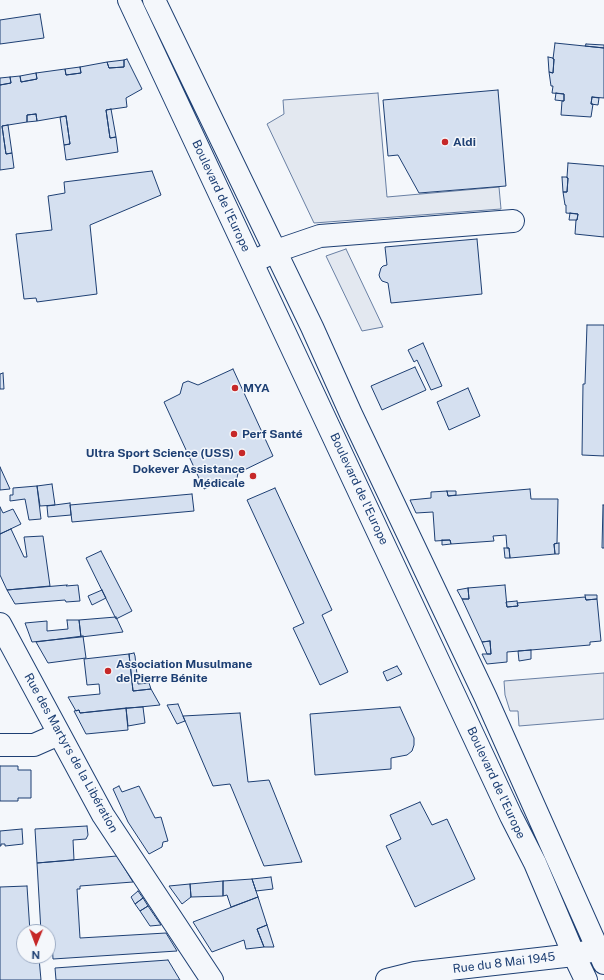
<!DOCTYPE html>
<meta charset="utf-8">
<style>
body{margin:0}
#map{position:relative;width:604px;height:980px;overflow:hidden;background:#f4f7fb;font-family:"Public Sans",sans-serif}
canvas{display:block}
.north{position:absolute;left:16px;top:924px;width:40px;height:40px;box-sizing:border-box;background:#f4f7fb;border:1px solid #9eadc5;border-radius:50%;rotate:181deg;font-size:11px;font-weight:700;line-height:16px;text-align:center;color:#1d3f73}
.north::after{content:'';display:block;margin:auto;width:14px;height:18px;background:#c62828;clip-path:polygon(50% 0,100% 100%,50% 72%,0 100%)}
</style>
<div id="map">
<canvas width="604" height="980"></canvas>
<div class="north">N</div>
</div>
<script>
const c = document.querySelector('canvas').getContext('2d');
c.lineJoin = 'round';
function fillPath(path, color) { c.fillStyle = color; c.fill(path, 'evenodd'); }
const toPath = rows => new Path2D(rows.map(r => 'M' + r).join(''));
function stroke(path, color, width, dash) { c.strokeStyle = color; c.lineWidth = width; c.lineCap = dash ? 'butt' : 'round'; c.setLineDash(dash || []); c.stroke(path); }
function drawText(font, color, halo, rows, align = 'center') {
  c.font = font + ' "Public Sans",sans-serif'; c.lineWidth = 3; c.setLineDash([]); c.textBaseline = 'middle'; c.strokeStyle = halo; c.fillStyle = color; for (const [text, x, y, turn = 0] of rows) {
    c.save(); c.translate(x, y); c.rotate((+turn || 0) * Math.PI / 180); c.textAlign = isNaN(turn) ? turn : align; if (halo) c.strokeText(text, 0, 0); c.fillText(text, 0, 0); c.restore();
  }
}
const parking = toPath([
 [378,93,387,197,499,187,501,209,314,223,267,124,284,114,283,100,378,93],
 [346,249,383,327,362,331,326,256,346,249],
 [604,673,604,719,519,726,518,711,510,711,505,695,504,681,604,673]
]);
fillPath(parking, '#e3e8f0');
stroke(parking, '#687fa3', 1);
const building = toPath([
 [40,14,44,38,0,44,0,20,40,14],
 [555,43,604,48,604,98,592,97,591,104,593,104,591,117,561,115,562,101,564,101,564,94,552,93,553,86,551,86,549,72,553,73,554,59,553,59,555,43],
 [586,44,604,45,604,48,585,46,586,44],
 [548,57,553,58,553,59,554,59,553,73,549,72,548,57],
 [127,59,142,89,126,98,127,107,106,110,110,138,116,137,118,152,66,160,64,145,70,144,66,116,37,121,36,114,27,115,27,122,2,126,6,154,12,153,14,168,0,170,0,85,11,83,10,77,20,76,21,82,37,79,36,73,65,69,66,75,81,73,80,67,107,62,109,68,124,67,124,60,127,59],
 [124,60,124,67,109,68,107,62,124,60],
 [80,67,81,73,66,75,65,69,80,67],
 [36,73,37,79,21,82,20,76,36,73],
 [10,77,11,83,0,85,0,78,10,77],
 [498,90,506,186,419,193,398,155,388,156,383,100,498,90],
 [556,93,564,94,564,101,555,100,556,93],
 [592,97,599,98,598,105,591,104,592,97],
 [111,109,116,137,110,138,106,110,111,109],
 [36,114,37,121,27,122,27,115,36,114],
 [66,116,70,144,64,145,60,117,66,116],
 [8,125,12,153,6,154,2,126,8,125],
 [568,163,604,166,604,237,575,234,576,220,577,220,578,214,566,213,566,205,565,205,563,192,567,192,568,178,567,178,567,177,568,163],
 [152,171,161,195,90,225,97,294,37,302,36,298,24,299,16,234,52,230,48,196,65,193,64,182,152,171],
 [562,177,567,177,567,178,568,178,567,192,563,192,562,177],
 [570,213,578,214,577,220,569,220,570,213],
 [477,239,482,294,391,303,388,283,382,281,380,278,379,275,381,268,383,266,387,265,385,247,477,239],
 [587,325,604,325,604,456,582,455,583,384,585,384,587,325],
 [423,343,442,386,431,390,417,360,414,362,408,350,423,343],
 [415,367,426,390,382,410,371,386,415,367],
 [233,369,273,456,238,473,236,483,231,486,222,481,204,489,164,402,180,394,183,383,188,381,198,385,233,369],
 [3,373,4,389,0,389,0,374,3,373],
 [468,388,480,416,449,430,437,402,468,388],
 [0,467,10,489,0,490,0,467],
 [52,484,55,505,40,506,37,486,52,484],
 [37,486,41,519,29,520,25,499,10,501,10,495,13,495,13,488,37,486],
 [275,488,332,610,322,615,348,672,320,685,293,628,304,623,247,500,275,488],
 [530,489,531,499,558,499,557,543,554,544,555,554,510,558,509,548,507,548,506,535,493,536,494,541,451,544,450,540,435,541,433,512,416,513,410,500,431,498,431,492,447,491,448,496,530,489],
 [447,491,456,491,456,495,448,496,447,491],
 [192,494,194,511,72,522,70,505,192,494],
 [70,503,71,515,48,517,47,506,70,503],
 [603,505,604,505,604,548,602,548,603,505],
 [0,507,3,513,13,509,21,524,0,534,0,507],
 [11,529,24,557,27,557,24,537,43,536,50,586,7,590,0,575,0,534,11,529],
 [442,540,450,540,451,544,442,545,442,540],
 [559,543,559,554,555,554,554,544,559,543],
 [504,548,509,548,510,558,505,558,504,548],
 [101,551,132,611,116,619,86,558,101,551],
 [67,585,66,586,78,585,80,601,66,602,65,600,15,604,7,590,67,585],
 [505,585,507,607,518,606,517,603,585,597,586,600,597,599,601,641,590,642,590,645,507,652,507,662,487,664,482,654,491,654,490,641,482,642,462,599,469,599,468,588,505,585],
 [468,588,469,599,462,599,457,590,468,588],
 [102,590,106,598,92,605,88,596,102,590],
 [585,595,597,595,597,599,586,600,585,595],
 [517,601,518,606,507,607,506,602,517,601],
 [116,617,123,632,81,637,79,620,116,617],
 [67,620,79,620,81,637,32,642,25,623,47,621,47,631,68,629,67,620],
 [83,636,86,658,48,663,36,642,83,636],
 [490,641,491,654,487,654,482,642,490,641],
 [531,650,531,659,519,661,518,651,531,650],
 [134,653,135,656,138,684,149,683,151,689,133,691,129,654,134,653],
 [129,654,133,691,151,689,160,705,80,713,79,710,76,711,68,697,100,694,99,684,87,685,84,659,129,654],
 [397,666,402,674,387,681,383,672,397,666],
 [178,704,185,721,177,724,167,705,178,704],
 [143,707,145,723,128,726,126,708,143,707],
 [400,707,414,738,414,745,412,751,407,755,391,758,391,769,315,775,310,714,400,707],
 [126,708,128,730,86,734,74,711,79,710,80,713,126,708],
 [240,713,248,782,269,780,302,862,264,866,230,784,213,786,183,716,240,713],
 [0,766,18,766,18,770,31,770,31,798,18,798,18,801,0,801,0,766],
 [119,786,122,792,139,786,155,818,161,817,168,841,163,842,162,847,149,854,128,822,113,789,119,786],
 [420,802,432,825,447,819,475,879,415,907,386,846,401,839,390,815,420,802],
 [87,826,88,835,86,839,73,840,74,860,37,863,35,829,87,826],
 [22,829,23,844,5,846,5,844,1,844,1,846,0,846,0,831,22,829],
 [117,856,133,882,80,886,80,889,77,889,80,938,166,933,177,951,53,959,52,941,48,941,48,932,41,932,37,863,117,856],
 [271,877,273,889,256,891,252,879,271,877],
 [252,879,258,897,231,907,227,895,223,896,223,881,252,879],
 [223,881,223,896,191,897,190,884,223,881],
 [190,884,191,897,182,904,169,886,190,884],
 [27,886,30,932,24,932,24,956,31,956,31,959,39,958,41,980,0,980,0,887,27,886],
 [138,891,143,898,135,904,131,897,138,891],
 [258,897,267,925,257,929,264,947,246,949,244,940,212,952,193,922,258,897],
 [143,898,148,906,140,911,135,904,143,898],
 [148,906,161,925,150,926,140,911,148,906],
 [267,925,274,947,264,947,257,929,267,925],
 [168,960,180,980,56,980,55,968,168,960]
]);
fillPath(building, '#d5e0f0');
stroke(building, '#1d3f73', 1);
const minor = toPath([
 [252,262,276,251,320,236,513,221],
 [0,624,103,815,212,980],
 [0,745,34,745,59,734],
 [387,980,415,973,574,955,598,949]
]);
const major = toPath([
 [129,0,511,816,535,863,574,955,586,980],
 [154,0,312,327,351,414,485,696,604,963]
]);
stroke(minor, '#1d3f73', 24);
stroke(major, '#1d3f73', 24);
stroke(minor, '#f4f7fb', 22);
stroke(major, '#f4f7fb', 22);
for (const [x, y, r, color] of [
 [445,142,4,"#c62828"],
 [235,388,4,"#c62828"],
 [234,434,4,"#c62828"],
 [242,453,4,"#c62828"],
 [253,476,4,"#c62828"],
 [108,671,4,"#c62828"]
]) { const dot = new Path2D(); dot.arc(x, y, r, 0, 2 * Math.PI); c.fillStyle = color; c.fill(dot); stroke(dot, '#f4f7fb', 1.5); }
drawText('bold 12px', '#1d3f73', '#f4f7fb', [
 ["Aldi",453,142],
 ["MYA",243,388],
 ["Perf Santé",242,434],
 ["Ultra Sport Science (USS)",234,453,"right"],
 ["Dokever Assistance",245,469,"right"],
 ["Médicale",245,483,"right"],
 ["Association Musulmane",116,664],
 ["de Pierre Bénite",116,678]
], 'left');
drawText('12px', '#1d3f73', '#f4f7fb', [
 ["Boulevard de l'Europe",221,196,65],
 ["Boulevard de l'Europe",359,489,65],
 ["Rue des Martyrs de la Libération",71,753,61],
 ["Boulevard de l'Europe",496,783,65],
 ["Rue du 8 Mai 1945",504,963,-7]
]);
</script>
